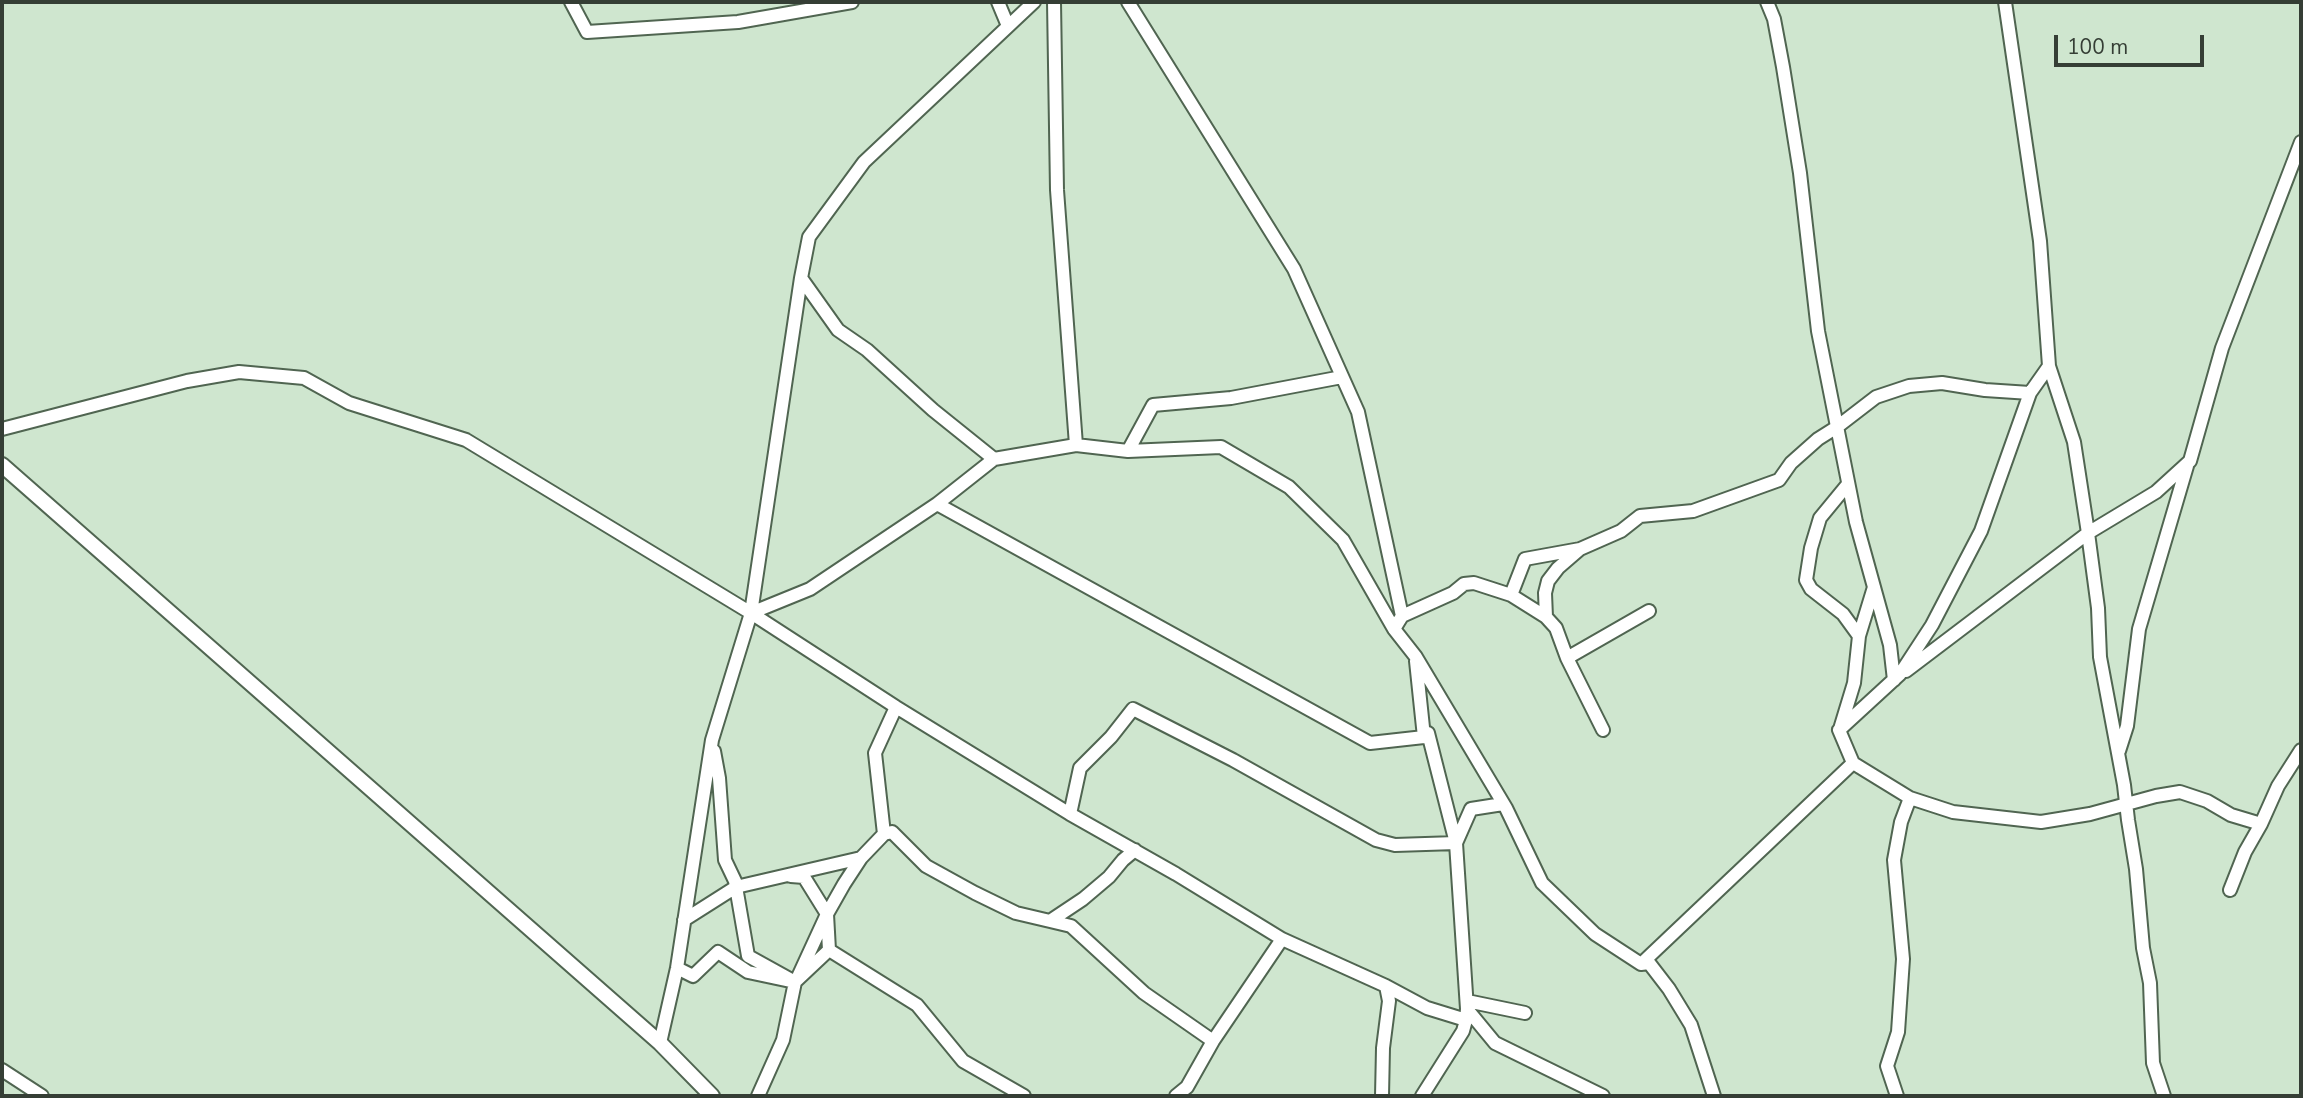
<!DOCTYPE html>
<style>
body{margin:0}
#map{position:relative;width:2303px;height:1098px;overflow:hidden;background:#cfe6cf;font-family:"Nunito Sans",sans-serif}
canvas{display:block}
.frame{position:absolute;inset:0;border:4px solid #353e35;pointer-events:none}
.scale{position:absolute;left:2054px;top:35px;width:150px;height:32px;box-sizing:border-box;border:4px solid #353e35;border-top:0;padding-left:9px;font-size:21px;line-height:24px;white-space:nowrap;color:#353e35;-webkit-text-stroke:5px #cfe6cf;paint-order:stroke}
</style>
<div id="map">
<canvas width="2303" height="1098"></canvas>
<div class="frame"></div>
<div class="scale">100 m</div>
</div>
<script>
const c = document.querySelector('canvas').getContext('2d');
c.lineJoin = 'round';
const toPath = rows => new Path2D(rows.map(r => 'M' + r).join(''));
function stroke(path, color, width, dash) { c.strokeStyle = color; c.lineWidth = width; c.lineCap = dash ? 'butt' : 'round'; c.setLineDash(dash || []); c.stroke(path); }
const minor = toPath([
 [571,2,587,32,738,22,852,2],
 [998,2,1008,26],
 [1054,2,1057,190,1076,445],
 [1128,2,1294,269,1358,412,1402,616,1394,629],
 [1767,2,1774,19,1783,67,1800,173,1818,331,1856,522,1890,645,1894,680],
 [2005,2,2040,241,2049,366,2074,442,2088,533,2098,608,2100,657,2124,785,2128,820,2136,869,2143,948,2150,983,2153,1063,2164,1096],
 [801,278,838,330,867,350,933,410,994,459],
 [2049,366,2030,393,1981,531,1932,625,1900,674,1839,730,1853,763,1910,798,1953,812,2041,822,2090,814,2156,796,2180,792,2207,801,2231,815,2261,824,2278,786,2301,750],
 [2,429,187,381,239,372,304,378,349,403,466,440,751,613,896,707,1070,814,1176,874,1282,939,1386,986,1427,1008,1466,1020,1467,1009,1495,1043,1603,1096],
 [1128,451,1153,405,1231,398,1342,377],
 [1848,484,1820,518,1811,548,1806,580,1811,589,1843,614,1859,636],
 [937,504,1370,743,1424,737],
 [1511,595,1525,559,1580,549,1621,531,1640,516,1693,511,1779,480,1791,463,1818,439,1837,427,1876,397,1909,386,1942,383,1985,390,2030,393],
 [751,613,810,589,937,504,994,459,1076,445,1128,451,1221,447,1289,487,1343,540,1394,629,1416,657,1506,808,1542,883,1595,934,1641,964,1649,963,1669,989,1691,1025,1714,1096],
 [1402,616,1453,593,1464,584,1474,583,1511,595,1546,617,1556,628,1567,658,1603,730],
 [1546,617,1545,593,1548,581,1558,568,1580,549],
 [1567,658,1649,611],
 [1416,661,1424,737,1428,733,1456,843,1467,1009],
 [1906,671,2088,533,2156,492,2190,461,2222,348,2301,142],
 [1840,729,1854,683,1859,636,1874,587],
 [714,751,719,778,725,860,735,881,748,956,795,982,783,1040,758,1096],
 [2119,751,2127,726,2139,629,2187,466],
 [1070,814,1080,768,1111,737,1133,709,1233,760,1376,840,1395,845,1456,843,1471,809,1503,804],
 [884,834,892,832,926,866,975,893,1016,913,1050,921],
 [1135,850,1123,860,1109,877,1083,899,1050,921,1071,926,1144,993,1213,1041],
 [791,876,804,877,827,914,829,950],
 [2230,890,2245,852,2261,824],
 [684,920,736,887,861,858],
 [1641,964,1853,763],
 [677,968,693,976,718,952,748,972,795,982,829,950,917,1005,963,1061,1024,1096],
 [798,977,827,914,844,884,861,858,884,834,875,753,896,707],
 [1467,1001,1525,1013],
 [660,1043,677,968,712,740,751,613,801,278,809,237,864,162,1034,2],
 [2,1070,42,1096],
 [1176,1096,1187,1087,1213,1041,1282,939],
 [1382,1096,1383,1048,1389,1001,1386,986],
 [1422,1096,1463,1031,1466,1020],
 [1897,1096,1887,1066,1898,1032,1903,959,1894,860,1901,822,1910,798]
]);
const tertiary = toPath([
 [2,465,660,1043,712,1096]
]);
stroke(minor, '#506551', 16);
stroke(tertiary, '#506551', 18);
stroke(minor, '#fff', 12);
stroke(tertiary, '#fff', 14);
</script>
